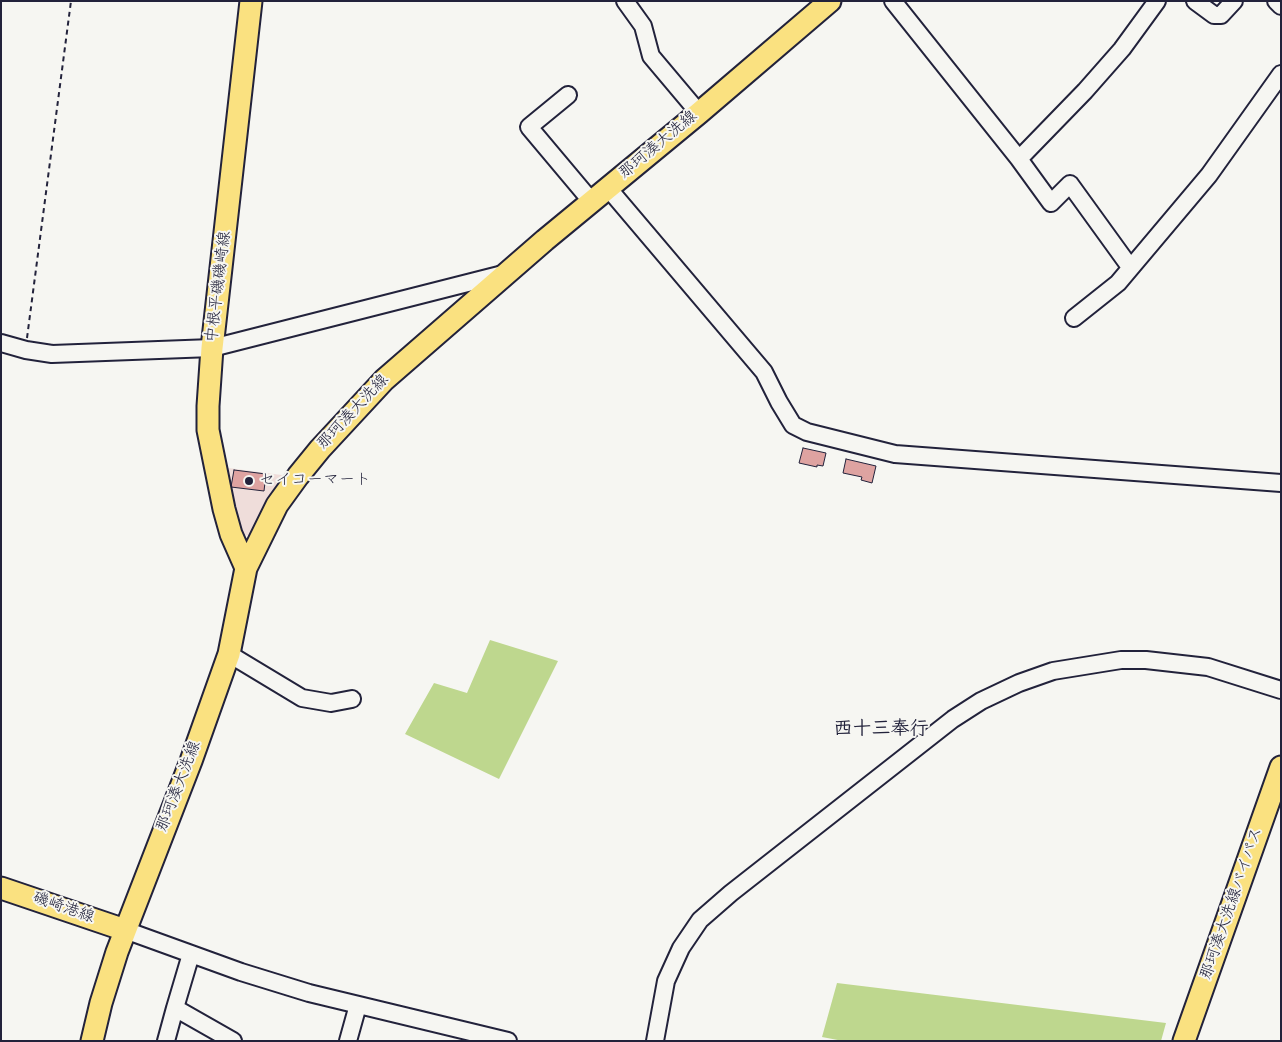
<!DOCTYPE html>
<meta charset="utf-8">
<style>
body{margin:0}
#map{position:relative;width:1282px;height:1042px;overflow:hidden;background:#f6f6f2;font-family:"Indie Flower",sans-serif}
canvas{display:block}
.frame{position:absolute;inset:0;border:2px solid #22223b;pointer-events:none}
</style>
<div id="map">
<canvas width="1282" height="1042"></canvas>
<div class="frame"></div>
</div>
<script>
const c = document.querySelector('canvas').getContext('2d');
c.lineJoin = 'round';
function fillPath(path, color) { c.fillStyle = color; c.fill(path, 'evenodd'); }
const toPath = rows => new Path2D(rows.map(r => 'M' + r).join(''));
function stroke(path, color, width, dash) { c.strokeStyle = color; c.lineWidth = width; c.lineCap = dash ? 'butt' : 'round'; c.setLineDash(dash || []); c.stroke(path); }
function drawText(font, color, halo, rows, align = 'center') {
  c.font = font + ' "Indie Flower","Klee One",sans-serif'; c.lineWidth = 4; c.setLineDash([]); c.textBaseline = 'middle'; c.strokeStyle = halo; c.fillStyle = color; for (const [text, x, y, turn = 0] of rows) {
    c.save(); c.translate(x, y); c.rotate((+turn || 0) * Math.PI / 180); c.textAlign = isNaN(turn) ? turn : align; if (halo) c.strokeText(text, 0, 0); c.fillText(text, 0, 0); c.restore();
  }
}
fillPath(toPath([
 [221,467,289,476,253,536,242,535]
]), '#efddda');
fillPath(toPath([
 [490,640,558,661,499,779,405,734,434,683,467,693],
 [837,983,1166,1023,1161,1041,843,1041,822,1037]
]), '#bed78e');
const building = toPath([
 [803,448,826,453,823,466,817,465,817,467,799,463,803,448],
 [846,459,876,466,872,483,861,480,862,477,843,473,846,459],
 [234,470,266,474,264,491,231,487,234,470]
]);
fillPath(building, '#dea3a1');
stroke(building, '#22223b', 1);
const minor = toPath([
 [625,1,643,26,651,56,699,113],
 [893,1,1019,159,1051,203,1070,184,1130,267],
 [1195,1,1214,15,1221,15,1234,1],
 [1276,1,1281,6],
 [568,95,529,127,592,202],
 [1019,159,1085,91,1122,49,1157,1],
 [608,188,764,372,779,402,793,425,807,432,895,454,1281,483],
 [1074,318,1118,283,1209,175,1281,74],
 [1,343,26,350,52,354,212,348,503,274],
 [229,654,302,698,331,703,352,699],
 [125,930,241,972,309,993,508,1041],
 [191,954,175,1008,233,1041],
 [166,1041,175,1008],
 [348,1041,358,1005],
 [655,1041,666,981,681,948,700,920,731,893,953,719,981,701,1019,683,1053,671,1121,660,1146,660,1208,667,1281,690]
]);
const major = toPath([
 [246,568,231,534,224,509,208,430,208,406,212,348,251,1],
 [1,888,125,930],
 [92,1041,101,1003,117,952,191,761,229,654,246,568,277,505,298,476,320,449,384,380,545,240,699,113,830,1],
 [1184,1041,1281,767]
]);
stroke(minor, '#22223b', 20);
stroke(major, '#22223b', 25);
stroke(toPath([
 [27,338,71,1]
]), '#22223b', 2, [5, 4]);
stroke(minor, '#f6f6f2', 16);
stroke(major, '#fae180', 21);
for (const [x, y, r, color] of [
 [249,481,5,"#22223b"]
]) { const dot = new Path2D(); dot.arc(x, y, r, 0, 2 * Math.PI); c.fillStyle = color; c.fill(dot); stroke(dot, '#f6f6f2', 2); }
drawText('16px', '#22223b', '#f6f6f2', [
 ["那珂湊大洗線",659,146,-40],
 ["中根平磯磯崎線",220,287,-83],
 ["那珂湊大洗線",354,413,-47],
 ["那珂湊大洗線",180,787,-69],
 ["那珂湊大洗線バイパス",1233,904,-71],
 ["磯崎港線",63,909,19]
]);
drawText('16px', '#22223b', '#f6f6f2', [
 ["セイコーマート",259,481]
], 'left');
drawText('bold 19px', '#22223b', '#f6f6f2', [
 ["西十三奉行",881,731]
]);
</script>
